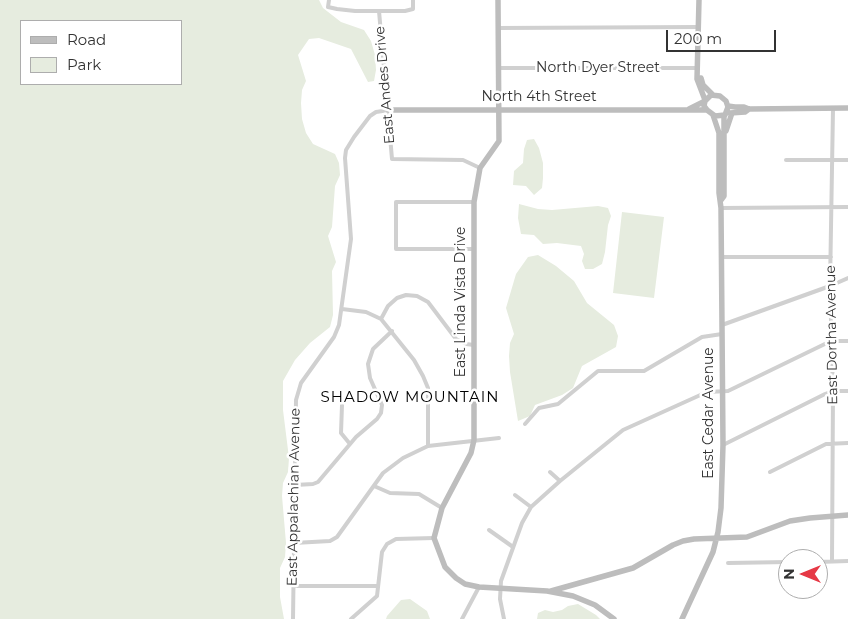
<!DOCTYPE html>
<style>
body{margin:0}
#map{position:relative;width:848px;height:619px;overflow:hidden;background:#fff;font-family:Montserrat,sans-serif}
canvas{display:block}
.legend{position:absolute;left:20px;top:20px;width:162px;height:65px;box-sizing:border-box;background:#fff;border:1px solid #adadad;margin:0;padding:6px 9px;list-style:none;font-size:15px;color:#333}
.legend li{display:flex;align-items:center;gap:10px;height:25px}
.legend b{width:25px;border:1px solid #adadad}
.north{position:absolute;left:778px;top:549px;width:50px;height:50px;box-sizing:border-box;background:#fff;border:1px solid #adadad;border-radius:50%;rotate:270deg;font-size:14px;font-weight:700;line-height:20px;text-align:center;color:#333}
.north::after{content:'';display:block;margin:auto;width:18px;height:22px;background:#e63946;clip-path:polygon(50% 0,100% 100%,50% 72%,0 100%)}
.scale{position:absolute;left:666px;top:30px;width:110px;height:22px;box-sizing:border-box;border:2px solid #333;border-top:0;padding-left:6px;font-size:15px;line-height:18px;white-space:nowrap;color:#333;-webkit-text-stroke:4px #fff;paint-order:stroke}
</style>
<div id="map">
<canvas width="848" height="619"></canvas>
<ul class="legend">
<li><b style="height:6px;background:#bdbdbd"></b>Road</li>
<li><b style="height:14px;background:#e6ecdf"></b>Park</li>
</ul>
<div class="north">N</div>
<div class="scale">200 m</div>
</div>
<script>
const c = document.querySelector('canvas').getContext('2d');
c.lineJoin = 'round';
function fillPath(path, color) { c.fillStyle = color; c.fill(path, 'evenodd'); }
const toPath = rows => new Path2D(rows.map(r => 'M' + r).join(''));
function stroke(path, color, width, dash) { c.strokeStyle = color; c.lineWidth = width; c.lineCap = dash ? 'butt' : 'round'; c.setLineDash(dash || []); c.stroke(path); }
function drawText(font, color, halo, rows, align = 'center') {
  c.font = font + ' Montserrat,sans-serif'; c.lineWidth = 5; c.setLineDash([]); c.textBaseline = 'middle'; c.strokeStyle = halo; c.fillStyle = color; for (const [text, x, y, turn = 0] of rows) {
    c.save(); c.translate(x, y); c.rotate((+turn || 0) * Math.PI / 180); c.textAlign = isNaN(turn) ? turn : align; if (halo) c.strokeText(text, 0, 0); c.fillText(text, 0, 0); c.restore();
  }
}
fillPath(toPath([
 [0,0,319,0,323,8,341,22,364,30,371,41,375,55,376,70,374,81,368,82,351,49,319,38,309,39,298,55,306,81,302,90,301,103,302,119,306,133,313,144,335,154,339,163,340,175,335,186,332,227,328,236,336,262,332,271,333,315,330,327,310,343,295,360,283,381,283,410,289,458,288,472,283,483,282,496,286,543,285,557,280,568,280,597,284,619,0,619],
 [21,21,181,21,181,84,21,84],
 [534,139,539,148,543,163,543,178,542,188,534,195,526,186,513,185,514,171,523,163,524,149,527,140],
 [519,204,538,209,552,210,598,206,608,208,611,216,608,225,605,252,602,264,593,269,585,269,582,261,584,254,581,246,557,243,543,244,534,235,521,234,518,218],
 [622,212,664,217,654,298,613,293],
 [538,255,556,266,574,281,587,303,614,325,618,336,616,347,582,366,573,388,562,395,535,405,530,416,518,421,510,372,509,356,510,343,514,334,506,308,516,274,528,257],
 [410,599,427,611,430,619,386,619,387,616,401,600],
 [578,604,596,615,600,619,537,619,538,613,545,610,553,612,562,610,568,606]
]), '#e6ecdf');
stroke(toPath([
 [329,0,328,7,337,9,355,11,405,11,413,9,413,0],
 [379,11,392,159,463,160,480,168],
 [498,28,699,27],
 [498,68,698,68],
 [786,160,848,160],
 [474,202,396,202,396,249,474,249],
 [721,208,848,207],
 [721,257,831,257],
 [342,309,366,312,381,319,414,360,423,376,428,388,428,446],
 [381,319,388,306,397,298,406,295,417,296,428,302,456,339,466,344,474,345],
 [722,325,830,286,848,278],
 [342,405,341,433,350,444],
 [525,424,539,408,558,404,598,371,644,371,702,337,722,334],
 [723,445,825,394,833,391,848,391],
 [550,472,560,481],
 [770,472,826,444,848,443],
 [295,485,313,484,318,482,356,437,377,419,381,413,382,405,370,378,368,364,373,349,392,331],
 [374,486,390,493,419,494,442,508],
 [515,495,531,507],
 [489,530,513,547],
 [294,543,330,541,337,537,383,473,403,458,428,446,499,438],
 [832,561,833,391,830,286,833,109],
 [818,562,848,561],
 [728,563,788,562],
 [293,586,378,586],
 [293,619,296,400,301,383,334,337,339,325,351,239,345,158,346,150,354,137,370,116,376,112,389,110],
 [351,619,377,596,382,552,387,544,396,539,434,538],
 [462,619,479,587],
 [504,619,500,599,501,581,522,523,531,507,560,481,623,430,707,392,728,391,831,341,848,341]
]), '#d0d0d0', 4);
stroke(toPath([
 [498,0,499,141,480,168,474,202,474,440,471,453,442,508,434,538,445,567,456,578,465,584,479,587,547,591,573,596,595,605,614,619],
 [699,0,697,79,705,100],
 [701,78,703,85,713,95],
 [711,95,720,96,726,101,728,107,725,115,715,116,707,110,704,106,705,101,711,95],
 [728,106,735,107,744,107,749,109,848,108],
 [689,109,705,101],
 [389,110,707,110],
 [730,113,745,112,749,109],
 [726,131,732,113],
 [721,200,724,196,724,116],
 [551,591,633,568,673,545,683,541,694,539,747,537,790,521,810,518,848,515],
 [682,619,713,552,718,532,721,508,723,445,721,208,719,193,719,133,713,115]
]), '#bdbdbd', 5.5);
drawText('14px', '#333', '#fff', [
 ["North Dyer Street",598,68],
 ["East Andes Drive",385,85,-95],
 ["North 4th Street",539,97],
 ["East Linda Vista Drive",461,302,-90],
 ["East Dortha Avenue",832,335,-91],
 ["East Cedar Avenue",709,413,-90],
 ["East Appalachian Avenue",294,497,-89]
]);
c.letterSpacing = '1px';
drawText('15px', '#000', '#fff', [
 ["SHADOW MOUNTAIN",410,398]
]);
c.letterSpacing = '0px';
</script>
